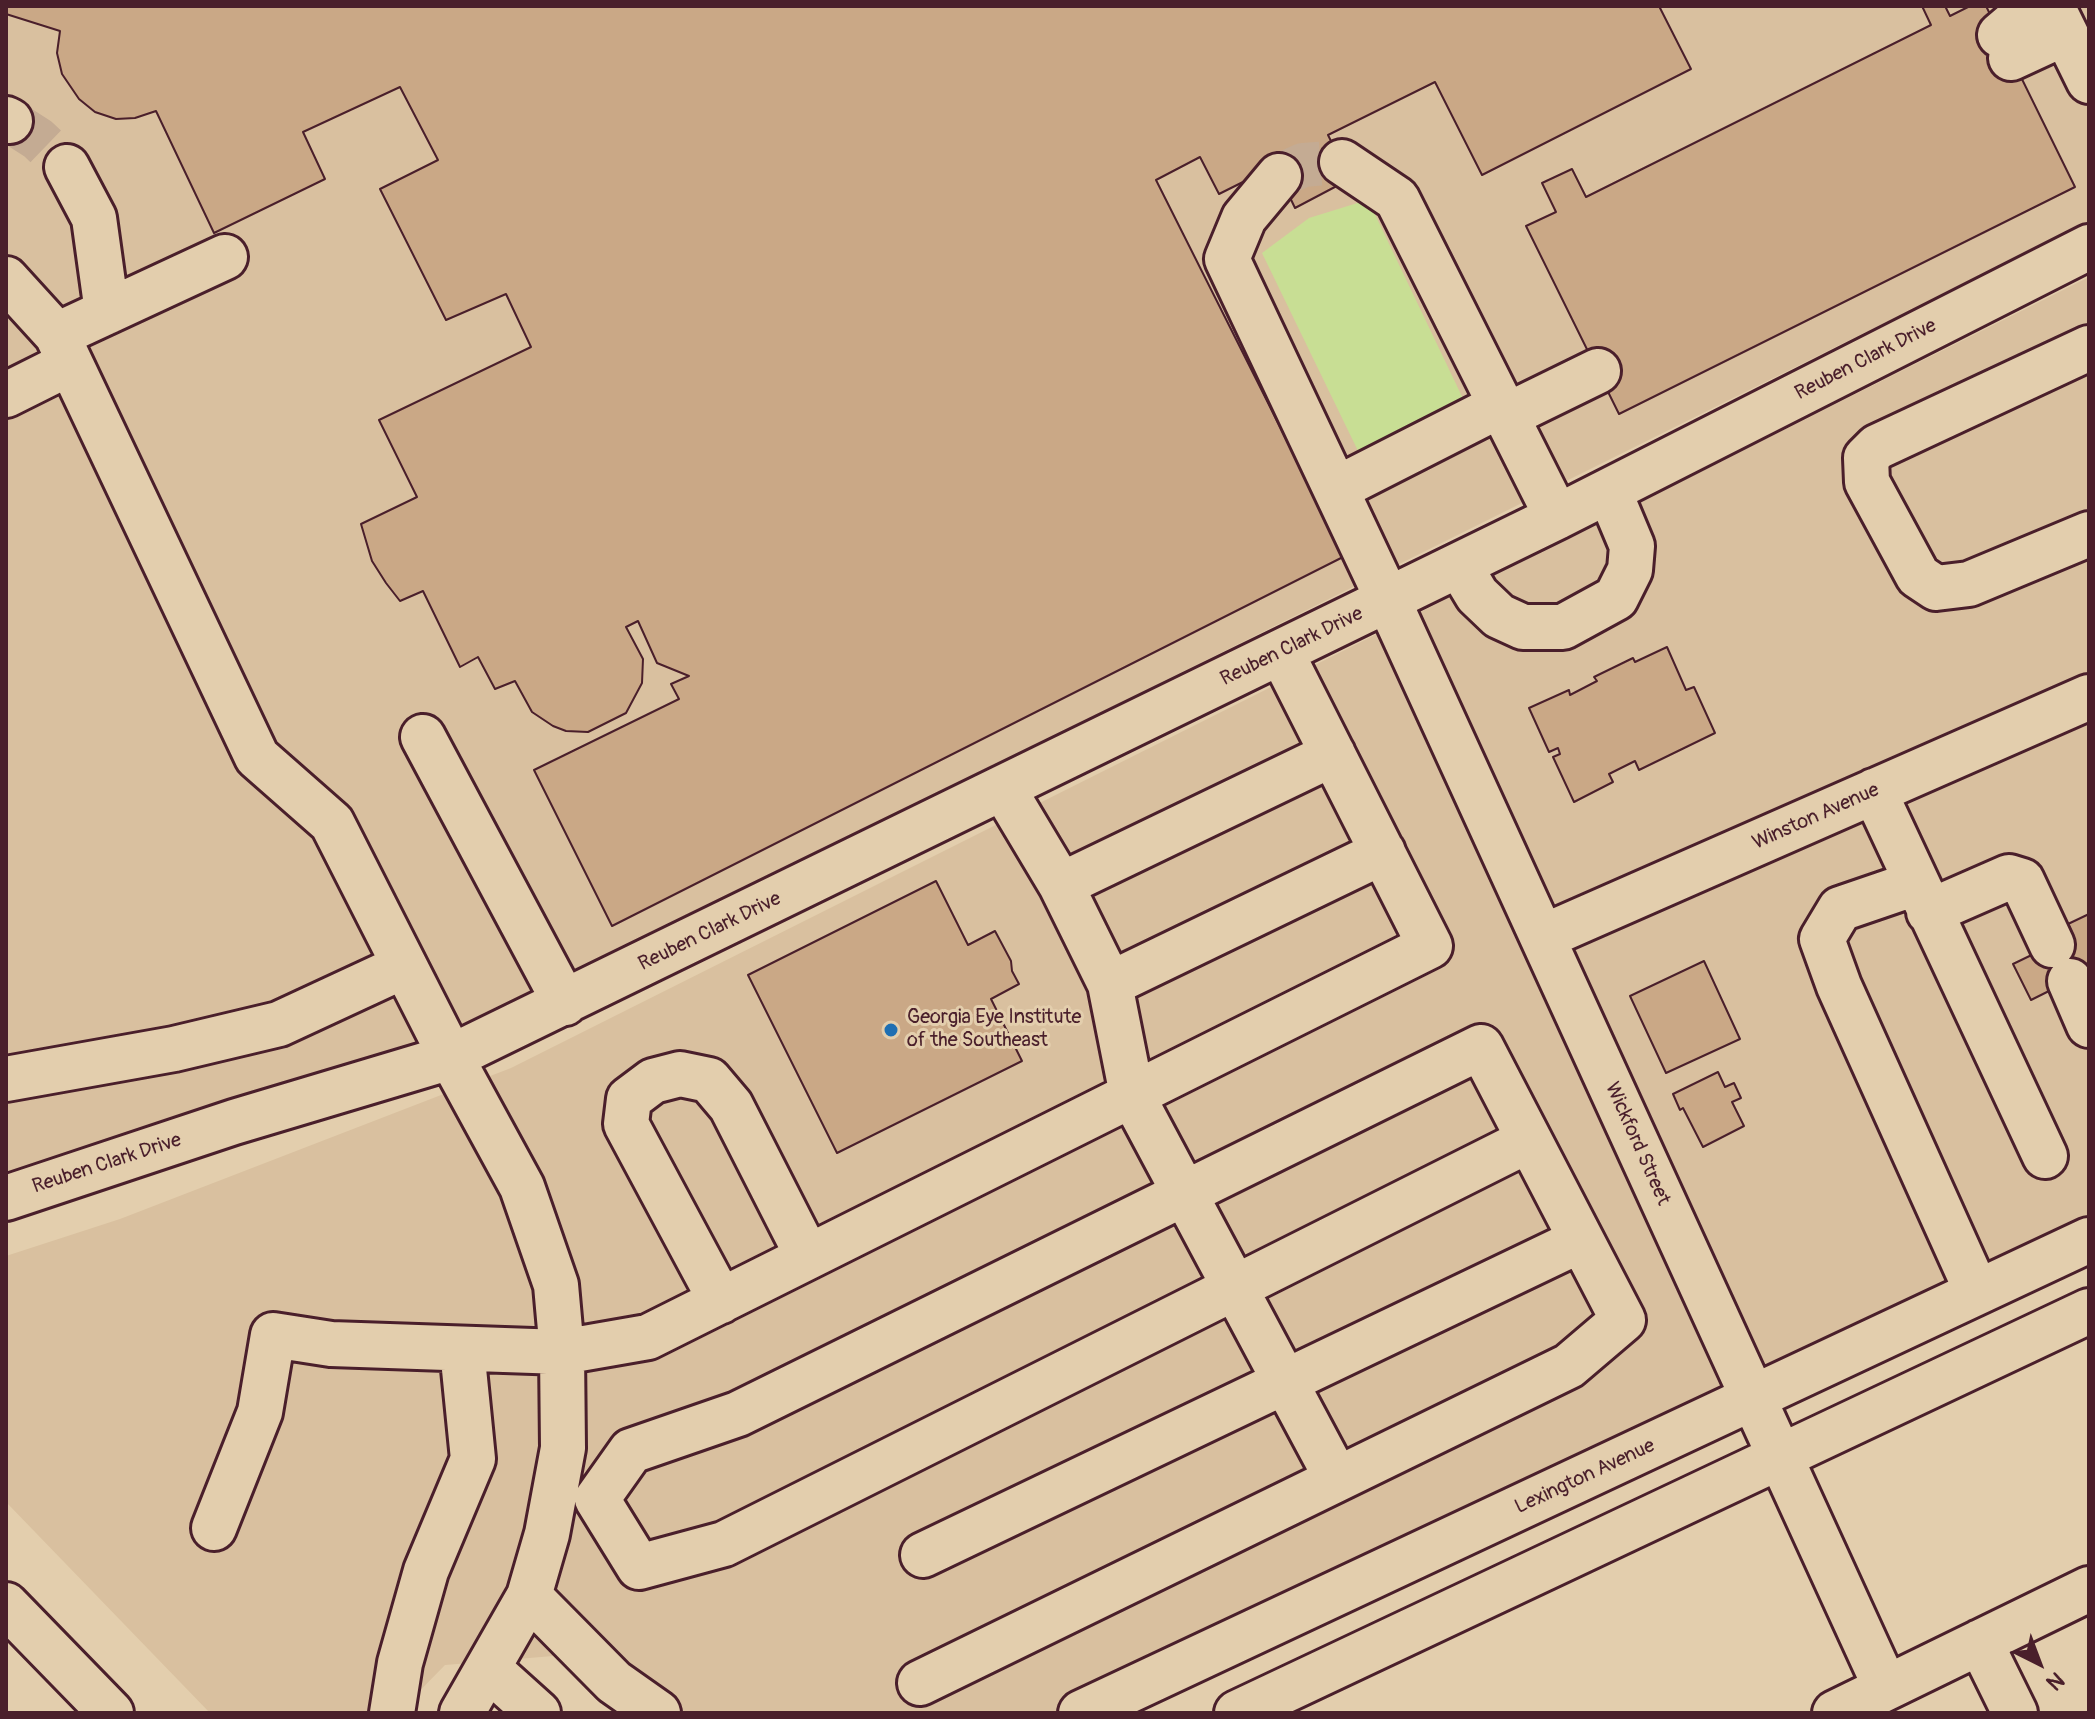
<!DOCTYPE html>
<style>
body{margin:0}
#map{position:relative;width:2095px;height:1719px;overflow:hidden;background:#e3cead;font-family:Pangolin,sans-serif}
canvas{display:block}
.frame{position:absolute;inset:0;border:8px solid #4a1f2b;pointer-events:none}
.north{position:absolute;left:1999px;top:1623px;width:80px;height:80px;-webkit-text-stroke:6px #e3cead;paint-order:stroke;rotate:138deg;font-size:22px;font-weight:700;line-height:32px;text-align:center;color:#4a1f2b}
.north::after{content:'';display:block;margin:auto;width:28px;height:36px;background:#4a1f2b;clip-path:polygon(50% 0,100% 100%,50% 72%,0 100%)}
</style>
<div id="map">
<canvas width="2095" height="1719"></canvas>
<div class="frame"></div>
<div class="north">N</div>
</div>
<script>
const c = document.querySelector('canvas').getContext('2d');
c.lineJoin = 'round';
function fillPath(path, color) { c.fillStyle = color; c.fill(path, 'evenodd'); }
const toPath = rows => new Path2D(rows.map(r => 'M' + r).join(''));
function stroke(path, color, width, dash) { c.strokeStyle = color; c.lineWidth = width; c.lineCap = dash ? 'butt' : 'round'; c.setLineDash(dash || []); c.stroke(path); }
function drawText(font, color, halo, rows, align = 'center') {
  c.font = font + ' Pangolin,sans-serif'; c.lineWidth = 6; c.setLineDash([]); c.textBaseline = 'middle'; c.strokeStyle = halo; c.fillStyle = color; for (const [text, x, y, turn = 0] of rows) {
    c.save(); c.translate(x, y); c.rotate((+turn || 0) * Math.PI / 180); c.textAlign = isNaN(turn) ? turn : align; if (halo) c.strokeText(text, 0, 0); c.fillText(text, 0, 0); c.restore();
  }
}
fillPath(toPath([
 [6,6,2089,6,2089,221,985,770,488,1023,120,1147,6,1174],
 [2089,277,2089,1222,1069,1713,676,1713,601,1652,445,1665,398,1713,210,1713,6,1502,6,1256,120,1219,511,1068]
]), '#d9c09f');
fillPath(toPath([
 [1364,201,1370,204,1467,407,1360,455,1262,253,1309,218]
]), '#c8de94');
const building = toPath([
 [6,6,1659,6,1691,69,1482,175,1435,82,1328,135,1350,179,1295,208,1275,166,1219,194,1200,157,1156,180,1345,556,612,926,534,770,679,699,671,684,689,676,657,663,638,621,626,627,643,659,642,683,626,713,588,732,566,731,553,726,532,712,515,681,495,689,478,657,460,667,423,591,400,601,386,583,372,561,361,524,417,497,379,420,531,347,506,294,446,320,380,189,438,160,400,87,303,132,325,179,214,233,156,111,135,118,116,119,95,112,79,99,62,74,57,53,60,31,6,14,6,6],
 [1922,6,1945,6,1950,16,1970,6,1986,6,2075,187,1619,414,1526,226,1556,212,1542,183,1572,169,1586,197,1931,25,1922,6],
 [1667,647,1686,690,1694,687,1715,733,1639,770,1635,761,1609,774,1613,782,1574,802,1553,757,1560,754,1558,748,1549,752,1529,708,1569,690,1570,695,1597,681,1594,677,1633,658,1635,662,1667,647],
 [936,881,968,945,995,931,1011,961,1012,971,1019,984,991,999,1022,1061,837,1153,748,975,936,881],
 [2089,914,2089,971,2031,1000,2013,964,2073,935,2068,924,2089,914],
 [1704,961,1740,1039,1666,1073,1630,996,1704,961],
 [1718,1072,1725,1087,1734,1083,1741,1098,1732,1102,1744,1126,1703,1147,1683,1108,1680,1110,1673,1094,1718,1072]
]);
fillPath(building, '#caa886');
stroke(building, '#4a1f2b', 2);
stroke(toPath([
 [10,121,38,139,67,167],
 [1279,176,1303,165,1342,162]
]), '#c4ab93', 44, [44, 22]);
const minor = toPath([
 [2052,6,2089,81],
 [2000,35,2034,6],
 [2011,58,2065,33],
 [6,119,10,121],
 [1342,162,1397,199,1557,517],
 [67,167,94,218,107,312],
 [1279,176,1244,218,1227,259,1388,600,1886,1688],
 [6,279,57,335,257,757,332,823,451,1057,522,1187,556,1285,562,1352,563,1448,547,1534,529,1596,462,1713],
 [57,335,225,257],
 [2089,348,1877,447,1866,458,1867,482,1918,576,1936,588,1969,584,2089,534],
 [6,395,70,363],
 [1506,416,1598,371],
 [1336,489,1501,405],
 [1459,565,1477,595,1499,616,1523,627,1563,627,1616,598,1630,570,1632,546,1609,491],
 [423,737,565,1003],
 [1003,788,1061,885,1110,984,1132,1095,1337,1479],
 [1874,791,2045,1156],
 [1916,883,1840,909,1822,939,1839,986,1977,1292],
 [1061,885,1333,754],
 [1929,912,2009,877,2022,881,2052,945],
 [1543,937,2089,697],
 [2070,981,2089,1025],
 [1110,984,1383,852],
 [6,1079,174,1049,279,1024,404,966],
 [6,1198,234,1122,451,1057,1557,517,2089,247],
 [721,1301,626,1124,629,1099,653,1081,680,1074,709,1080,731,1106,808,1257],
 [214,1528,260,1412,273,1335,331,1344,562,1352,648,1337,1430,946,1281,652],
 [923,1555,1581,1240],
 [529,1596,614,1682,658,1713],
 [6,1605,111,1713],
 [1980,1642,2015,1713],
 [488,1668,538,1713],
 [920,1683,1569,1366,1623,1320,1481,1047,738,1414,631,1451,597,1499,639,1567,724,1544,1529,1140],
 [392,1713,400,1663,426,1571,473,1459,462,1349],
 [1081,1713,2089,1240],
 [1237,1713,2089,1311],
 [1835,1713,2089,1589]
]);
stroke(minor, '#4a1f2b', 50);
stroke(minor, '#e3cead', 44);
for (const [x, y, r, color] of [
 [891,1030,8,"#1f6fb2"]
]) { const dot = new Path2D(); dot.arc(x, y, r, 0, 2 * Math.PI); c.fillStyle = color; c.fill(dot); stroke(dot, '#e3cead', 3); }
drawText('20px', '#4a1f2b', '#e3cead', [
 ["Reuben Clark Drive",1866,360,-27],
 ["Reuben Clark Drive",1292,647,-26],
 ["Winston Avenue",1816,817,-24],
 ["Reuben Clark Drive",710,932,-26],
 ["Wickford Street",1637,1144,66],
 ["Reuben Clark Drive",107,1164,-18],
 ["Lexington Avenue",1585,1477,-25]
]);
drawText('20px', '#4a1f2b', '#e3cead', [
 ["Georgia Eye Institute",907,1018],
 ["of the Southeast",907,1041]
], 'left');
</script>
